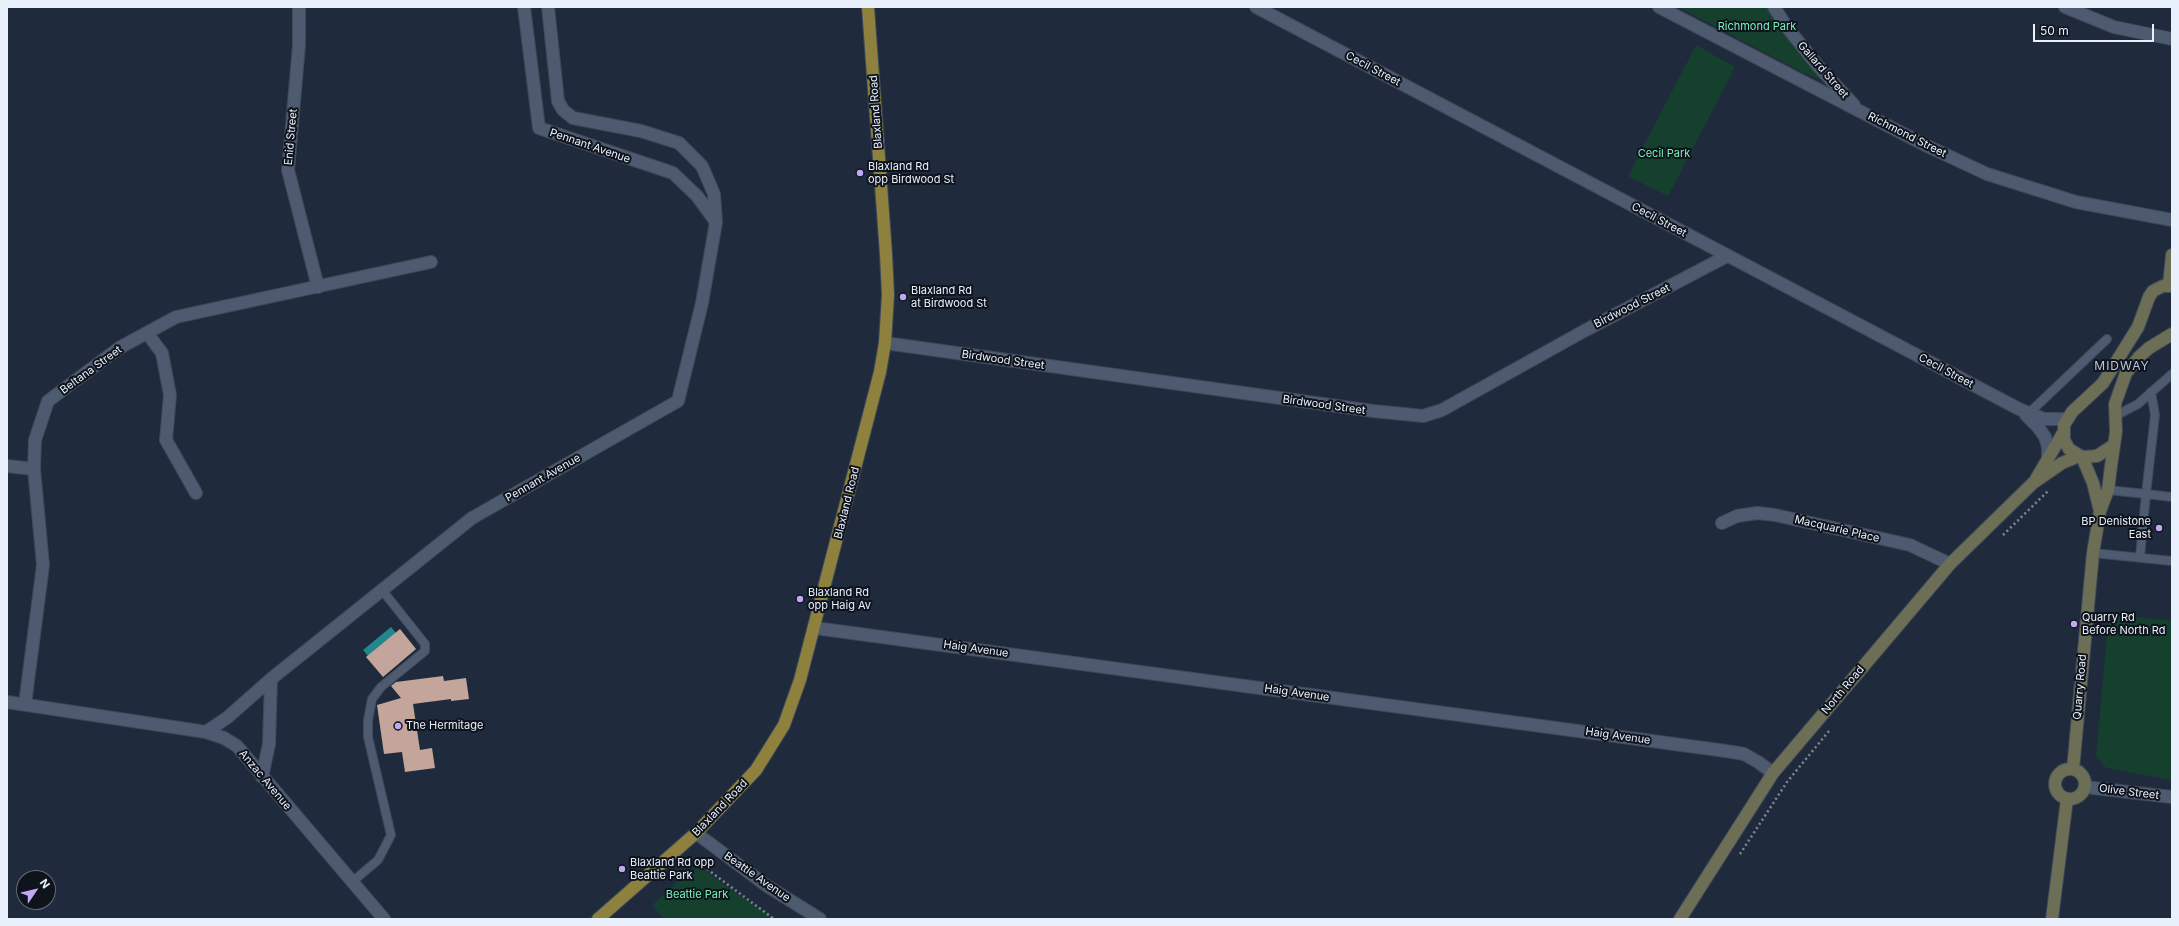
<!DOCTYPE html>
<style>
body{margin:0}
#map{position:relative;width:2179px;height:926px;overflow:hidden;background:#1f2b3d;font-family:Inter,sans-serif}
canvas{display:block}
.frame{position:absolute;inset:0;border:8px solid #e8f0fc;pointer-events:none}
.north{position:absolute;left:16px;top:870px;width:40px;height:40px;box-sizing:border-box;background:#0e131c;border:1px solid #656b76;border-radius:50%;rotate:55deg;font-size:11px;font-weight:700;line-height:16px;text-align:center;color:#e8f0fc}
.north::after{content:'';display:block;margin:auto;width:14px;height:18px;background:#c2a7f2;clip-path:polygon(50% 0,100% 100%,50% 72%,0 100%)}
.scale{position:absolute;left:2033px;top:24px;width:121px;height:18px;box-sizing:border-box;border:2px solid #e8f0fc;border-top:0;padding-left:5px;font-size:12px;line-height:14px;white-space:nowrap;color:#e8f0fc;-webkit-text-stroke:3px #0e131c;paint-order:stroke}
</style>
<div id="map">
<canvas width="2179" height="926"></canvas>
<div class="frame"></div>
<div class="north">N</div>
<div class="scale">50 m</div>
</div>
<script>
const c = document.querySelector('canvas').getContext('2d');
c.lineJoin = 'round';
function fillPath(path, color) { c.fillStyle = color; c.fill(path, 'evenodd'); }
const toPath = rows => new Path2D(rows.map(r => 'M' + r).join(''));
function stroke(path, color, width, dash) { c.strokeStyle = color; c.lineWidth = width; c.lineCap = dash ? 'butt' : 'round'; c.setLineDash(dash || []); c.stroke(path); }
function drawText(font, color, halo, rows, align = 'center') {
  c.font = font + ' Inter,sans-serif'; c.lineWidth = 4; c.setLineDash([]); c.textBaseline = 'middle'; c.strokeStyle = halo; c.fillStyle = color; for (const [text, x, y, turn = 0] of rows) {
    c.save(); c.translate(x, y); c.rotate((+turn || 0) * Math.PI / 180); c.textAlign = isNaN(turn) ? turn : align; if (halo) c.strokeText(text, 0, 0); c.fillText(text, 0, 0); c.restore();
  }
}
fillPath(toPath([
 [1678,7,1766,7,1826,82,1804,73],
 [1696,45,1735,67,1668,196,1628,176],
 [2109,614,2172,621,2172,780,2106,768,2096,756],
 [700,868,705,871,775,919,664,919,652,905,688,872]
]), '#15402d');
fillPath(toPath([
 [391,627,396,633,368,656,363,650]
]), '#21878b');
fillPath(toPath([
 [400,629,416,649,383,677,366,657],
 [443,676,444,681,466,678,469,699,451,701,451,699,413,704,420,750,432,748,435,768,405,772,402,752,384,754,377,705,401,698,391,686,396,682]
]), '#c3a59b');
const lane = toPath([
 [2151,392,2155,415,2146,494,2172,497],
 [2028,414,2107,339],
 [2115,416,2138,404,2172,374],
 [2108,490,2146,494,2140,557],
 [2093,553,2172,561],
 [352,882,378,860,391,835,368,737,368,720,372,699,381,687,425,651,425,644,382,590]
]);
const street = toPath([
 [299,7,299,45,288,170,318,287],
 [524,7,539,128,673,173,697,196,716,222],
 [1256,7,2019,409,2044,419,2067,419],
 [1659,7,1925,145,1987,174,2076,202,2172,220],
 [1774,7,1786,26,1818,66,1854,105],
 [2065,7,2114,27,2172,39],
 [147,333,162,353,170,395,166,440,196,493],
 [885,343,1373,411,1423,416,1442,410,1584,331,1727,256],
 [2026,415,2038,427,2045,437,2048,447,2048,459],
 [7,466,34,469],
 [1722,523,1737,516,1757,513,1775,515,1910,545,1950,564],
 [815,628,1726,751,1744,754,1758,762,1773,773],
 [7,702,206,732,224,738,237,746,384,919],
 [25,704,43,565,34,469,35,440,48,401,119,348,176,317,431,262],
 [206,732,228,717,271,679],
 [262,777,269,744,271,679,472,518,678,401,702,303,716,222,714,194,702,166,679,143,641,131,573,118,563,110,558,101,548,7],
 [2085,787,2172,797],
 [696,833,767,886,820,919]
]);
const secondary = toPath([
 [2169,285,2172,255],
 [2114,445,2097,456,2082,457,2069,449,2064,440,2064,425,2072,412,2103,383,2138,327,2149,297,2153,291,2163,286,2172,286],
 [2082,457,2093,483,2100,511],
 [2036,479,2063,433],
 '2055 784a15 15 0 1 1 30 0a15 15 0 1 1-30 0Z',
 [2073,769,2093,553,2100,511,2108,490,2111,466,2116,432,2115,404,2126,373,2139,357,2149,348,2172,334],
 [1680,919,1773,773,1950,564,2033,483,2062,463,2079,456],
 [2052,919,2067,799]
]);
const primary = toPath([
 [598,919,696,833,756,770,784,725,800,680,880,372,885,343,888,295,886,254,868,7]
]);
stroke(lane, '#3f4858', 10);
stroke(street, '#3f4858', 14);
stroke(secondary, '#3f4858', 14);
stroke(primary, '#3f4858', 14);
stroke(toPath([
 [2003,535,2048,491],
 [1740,854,1787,782,1829,731],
 [699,863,774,919]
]), '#7e8898', 2.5, [2, 3]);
stroke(lane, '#4d5a6f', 8);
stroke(street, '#4d5a6f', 12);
stroke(secondary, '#6d6e56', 12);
stroke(primary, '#8d813d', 12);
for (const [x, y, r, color] of [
 [860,173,4,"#c2a7f2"],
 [903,297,4,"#c2a7f2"],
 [2159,528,4,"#c2a7f2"],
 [800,599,4,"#c2a7f2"],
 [2074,624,4,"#c2a7f2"],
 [398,726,4,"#c2a7f2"],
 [622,869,4,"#c2a7f2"]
]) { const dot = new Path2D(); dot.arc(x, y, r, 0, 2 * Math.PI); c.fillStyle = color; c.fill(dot); stroke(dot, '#0e131c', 1.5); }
drawText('11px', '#78f4b9', '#0e131c', [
 ["Richmond Park",1757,27],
 ["Cecil Park",1664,154],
 ["Beattie Park",697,895]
]);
drawText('11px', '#e8f0fc', '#0e131c', [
 ["Cecil Street",1373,69,28],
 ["Gallard Street",1823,70,49],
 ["Blaxland Road",876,112,-94],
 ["Richmond Street",1907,135,27],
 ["Enid Street",291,137,-85],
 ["Pennant Avenue",590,146,19],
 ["Cecil Street",1659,220,28],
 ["Birdwood Street",1632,306,-27],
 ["Birdwood Street",1003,360,8],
 ["Beltana Street",91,370,-36],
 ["Cecil Street",1946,371,28],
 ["Birdwood Street",1324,405,8],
 ["Pennant Avenue",543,478,-30],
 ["Blaxland Road",847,503,-76],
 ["Macquarie Place",1837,529,13],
 ["Haig Avenue",976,649,8],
 ["Quarry Road",2080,687,-85],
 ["North Road",1843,690,-50],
 ["Haig Avenue",1297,693,8],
 ["Haig Avenue",1618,736,8],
 ["Anzac Avenue",265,780,50],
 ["Olive Street",2129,792,7],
 ["Blaxland Road",720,808,-46],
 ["Beattie Avenue",757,877,35]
]);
drawText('11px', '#e8f0fc', '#0e131c', [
 ["Blaxland Rd",868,167],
 ["opp Birdwood St",868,180],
 ["Blaxland Rd",911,291],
 ["at Birdwood St",911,304],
 ["BP Denistone",2151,522,"right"],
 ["East",2151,535,"right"],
 ["Blaxland Rd",808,593],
 ["opp Haig Av",808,606],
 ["Quarry Rd",2082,618],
 ["Before North Rd",2082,631],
 ["The Hermitage",406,726],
 ["Blaxland Rd opp",630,863],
 ["Beattie Park",630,876]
], 'left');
c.letterSpacing = '1px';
drawText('12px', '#b8c7e0', '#0e131c', [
 ["MIDWAY",2122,366]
]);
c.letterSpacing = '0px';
</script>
